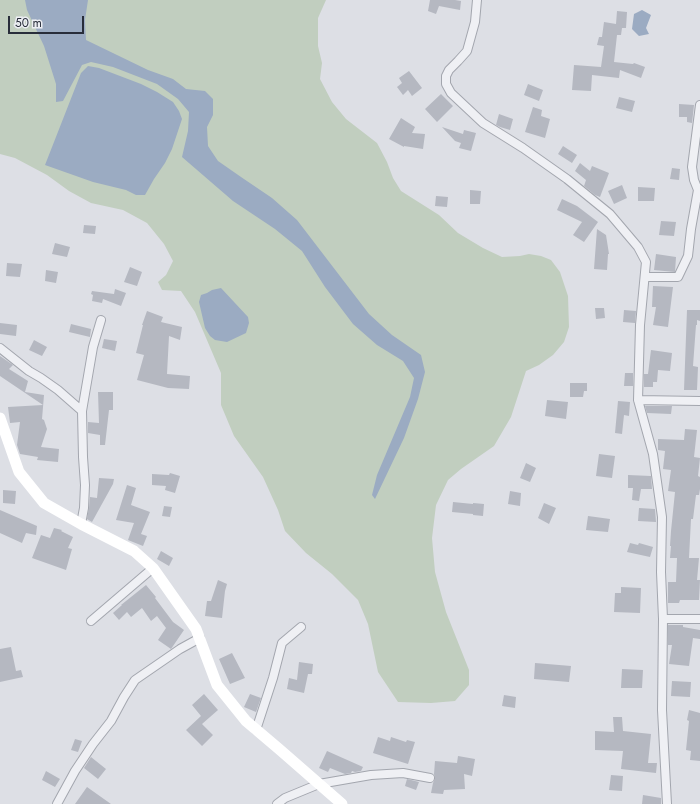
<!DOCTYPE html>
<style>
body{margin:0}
#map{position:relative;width:700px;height:804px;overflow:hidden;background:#dddfe5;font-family:Jost,sans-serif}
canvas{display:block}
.scale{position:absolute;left:8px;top:16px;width:76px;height:18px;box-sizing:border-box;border:2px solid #282d3a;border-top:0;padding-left:5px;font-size:12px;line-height:14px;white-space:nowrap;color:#282d3a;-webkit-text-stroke:3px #eceef3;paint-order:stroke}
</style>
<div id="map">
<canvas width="700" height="804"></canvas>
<div class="scale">50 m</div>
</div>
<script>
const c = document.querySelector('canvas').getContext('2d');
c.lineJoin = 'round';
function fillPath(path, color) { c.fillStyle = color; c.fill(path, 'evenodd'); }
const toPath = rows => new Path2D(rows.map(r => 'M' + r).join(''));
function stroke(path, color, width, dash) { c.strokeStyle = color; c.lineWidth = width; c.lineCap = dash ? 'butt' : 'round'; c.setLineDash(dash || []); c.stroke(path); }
fillPath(toPath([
 [0,0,326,0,318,18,318,46,322,63,320,79,332,102,346,119,377,143,387,162,393,178,401,191,439,215,458,233,483,248,502,257,520,256,529,254,541,256,551,260,560,272,568,296,569,327,564,342,553,355,539,365,526,371,511,417,494,446,461,469,448,480,436,505,432,538,435,572,446,612,469,670,469,685,455,701,431,703,398,702,378,672,368,624,358,600,332,574,306,553,285,531,278,510,263,477,234,436,221,405,221,373,195,312,181,291,162,290,158,282,166,275,173,261,164,244,147,223,123,210,91,203,69,191,47,175,15,158,0,154]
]), '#c1cebf');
fillPath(toPath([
 [25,0,88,0,85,20,86,40,148,70,173,79,186,89,205,91,213,99,213,115,207,127,208,146,218,161,241,177,272,198,297,220,369,314,392,335,421,355,425,372,418,399,404,438,375,499,372,495,377,475,410,397,414,378,403,361,377,345,353,324,325,287,302,251,275,229,233,201,182,157,188,131,189,112,178,99,157,84,113,67,91,62,82,65,63,101,56,102,56,84,44,46,27,10],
 [642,10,651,15,646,28,649,34,639,36,632,29,634,14],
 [88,66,99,68,141,84,157,92,173,102,179,111,182,119,172,149,165,163,154,179,145,195,136,195,126,190,93,182,45,165,81,73],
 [221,288,248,317,249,323,246,333,227,342,215,340,210,336,205,328,199,302,201,295,207,293,212,290]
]), '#9babc2');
fillPath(toPath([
 [430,0,455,0,461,1,460,10,439,6,436,14,428,11],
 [617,11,627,12,626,28,622,28,621,35,617,35,614,62,633,64,634,63,645,67,641,78,620,70,619,78,592,75,591,91,572,90,574,65,601,67,604,46,597,45,599,37,602,37,604,22,616,24],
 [409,71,422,88,412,96,408,90,403,95,397,87,402,83,399,78],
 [528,84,543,90,539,101,524,95],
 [441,94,453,106,437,122,425,109],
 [619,97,635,101,632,112,616,108],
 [679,104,694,105,692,123,687,122,687,117,679,117],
 [533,107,542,110,541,116,550,119,545,138,525,132],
 [499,114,513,119,510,130,500,127,496,125],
 [401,118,415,127,412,133,425,134,423,149,404,146,404,147,389,139],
 [442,127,463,134,464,130,476,133,471,151,459,148,461,143,455,141],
 [563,146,577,155,572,163,558,154],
 [580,163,590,171,592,166,609,173,600,197,595,195,584,186,586,180,575,171],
 [672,168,680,169,679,180,670,179],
 [622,185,627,198,614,204,608,191],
 [638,187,655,188,654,201,638,201],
 [470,190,481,191,480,204,470,204],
 [436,196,448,197,447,207,435,206],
 [562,199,577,206,598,222,584,242,573,235,582,222,557,210],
 [661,221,676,222,674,236,659,235],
 [84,225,96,226,95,234,83,233],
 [597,229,606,235,609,254,608,254,607,270,594,269],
 [55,243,70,247,67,257,52,254],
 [656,254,676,257,675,272,654,270],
 [7,263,22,264,20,277,6,276],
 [130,267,142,272,137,286,124,282],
 [46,270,58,272,56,283,45,281],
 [653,286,673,287,668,327,653,325,656,307,652,307],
 [115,289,126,293,121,306,103,299,102,303,92,301,93,295,91,294,92,291,114,294],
 [595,308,604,308,605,318,596,319],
 [624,310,636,311,635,323,623,322],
 [687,310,700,310,700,321,697,320,697,325,696,325,693,366,698,367,697,390,684,390],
 [147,311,163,317,161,322,182,327,180,340,169,336,167,374,190,376,189,389,168,388,137,380,144,355,136,353,143,325,142,325],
 [0,323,17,325,16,336,0,334],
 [71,324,91,329,90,337,69,332],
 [104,339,117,341,115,351,102,348],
 [34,340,47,347,42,356,29,350],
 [651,350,672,353,670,371,658,370,657,382,653,382,653,387,644,387,644,374,648,374],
 [0,356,13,365,9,369,28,381,25,392,44,395,42,419,44,420,47,429,41,447,59,449,58,462,37,460,38,457,20,454,17,445,20,422,10,423,8,407,43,405,0,376],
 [625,373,633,373,633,386,624,386],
 [570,383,587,383,587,391,584,391,583,397,570,397],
 [98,392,113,392,113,410,109,410,105,445,100,445,100,435,88,433,88,422,99,423],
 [547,400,568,402,566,419,545,416],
 [618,401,630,402,629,416,624,415,622,434,615,433],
 [645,406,672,406,671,414,647,413],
 [685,429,697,430,694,457,700,458,698,476,700,477,700,489,699,495,696,495,693,519,691,519,689,558,699,558,697,580,700,580,699,600,680,600,679,603,668,603,668,582,676,582,677,558,670,558,671,546,670,546,671,531,675,492,668,491,671,470,663,469,665,451,658,450,658,439,684,440],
 [599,454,615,456,612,478,596,476],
 [526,463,536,468,530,482,520,478],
 [170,473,180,476,175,493,165,490,166,486,152,485,152,474,169,475],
 [628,475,651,476,652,489,641,489,639,501,632,500,633,488,628,488],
 [99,478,114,479,113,484,92,522,87,519,89,508,90,497,97,498],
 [127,485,136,488,131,505,150,512,141,534,147,536,143,546,128,540,134,523,116,520],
 [3,490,16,491,15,504,3,503],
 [510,491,521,493,520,506,508,504],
 [453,502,473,504,473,503,484,504,483,516,473,515,473,514,452,512],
 [544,503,556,508,549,524,538,518],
 [164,506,172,507,170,517,162,516],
 [639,508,655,509,656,522,638,521],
 [0,510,37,526,36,535,26,533,22,543,0,533],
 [588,516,610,519,608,532,586,530],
 [54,528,62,530,61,531,73,537,68,548,72,549,66,570,32,558,41,535,50,538],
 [630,543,638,545,639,543,653,547,650,557,627,552],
 [161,551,173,558,169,566,157,559],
 [218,580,227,584,225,591,222,618,205,616,207,601,211,601],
 [146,585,156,597,155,598,173,622,184,630,171,649,158,640,166,628,157,616,151,621,142,608,131,617,127,612,119,620,113,613,122,605,121,605],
 [621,587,641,588,640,613,614,612,615,593,621,593],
 [668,625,683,625,683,627,700,630,700,639,693,638,689,666,669,664,672,645,668,645],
 [11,647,16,671,21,670,23,677,0,682,0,649],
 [232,653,245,678,230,684,219,659],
 [299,662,313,664,312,674,308,674,304,693,287,689,289,678,297,680],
 [535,663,571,666,569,682,534,679],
 [622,669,643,670,642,688,621,688],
 [672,681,691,682,690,697,671,696],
 [204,694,218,710,202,724,213,735,202,746,186,730,201,716,192,705],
 [250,694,261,698,256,712,244,707],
 [504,695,516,697,515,708,502,706],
 [689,710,700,713,700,761,690,760,691,751,686,750,689,721,687,720],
 [613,717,622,717,623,731,651,734,648,763,657,763,656,773,621,769,623,751,595,750,595,731,614,732],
 [378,737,390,741,391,737,406,742,407,740,415,742,408,764,373,753],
 [75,739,82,741,78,752,71,750],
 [327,751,363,767,361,771,355,772,352,771,351,773,345,774,330,768,328,772,319,768],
 [458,756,475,759,472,776,464,774,465,789,444,790,443,794,431,793,433,783,435,779,434,774,435,761,457,763],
 [91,757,106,769,98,779,84,768],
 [46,771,60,779,55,787,42,780],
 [611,775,623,776,622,791,609,790],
 [407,779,419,782,416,790,405,786],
 [87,787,111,804,75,804],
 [643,795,661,798,661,804,642,804]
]), '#b5b8c1');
const street = toPath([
 [477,0,475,22,467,51,458,61,449,70,446,76,446,84,451,93,483,123,523,148,567,179,610,214,638,247,646,262,640,325,638,400,653,454,662,517,661,572,663,619,662,710,667,804],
 [645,277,678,277,688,256,691,229,698,190,694,180,692,167,700,105],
 [0,348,29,371,41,378,58,390,82,411,83,457,85,485,84,508,81,524],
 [638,400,700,401],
 [82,411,93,347,101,320],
 [663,619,700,619],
 [91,621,153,568],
 [256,730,273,678,282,643,301,627],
 [57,804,75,771,93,744,111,721,124,697,135,680,180,649,200,638],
 [277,804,285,798,319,784,371,775,403,773,430,778]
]);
stroke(street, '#a3a6ae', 10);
stroke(street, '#eff0f4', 8);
stroke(toPath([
 [0,418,19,472,44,503,81,524,134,551,153,568,196,629,217,685,246,721,279,749,342,804]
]), '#fff', 11);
</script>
